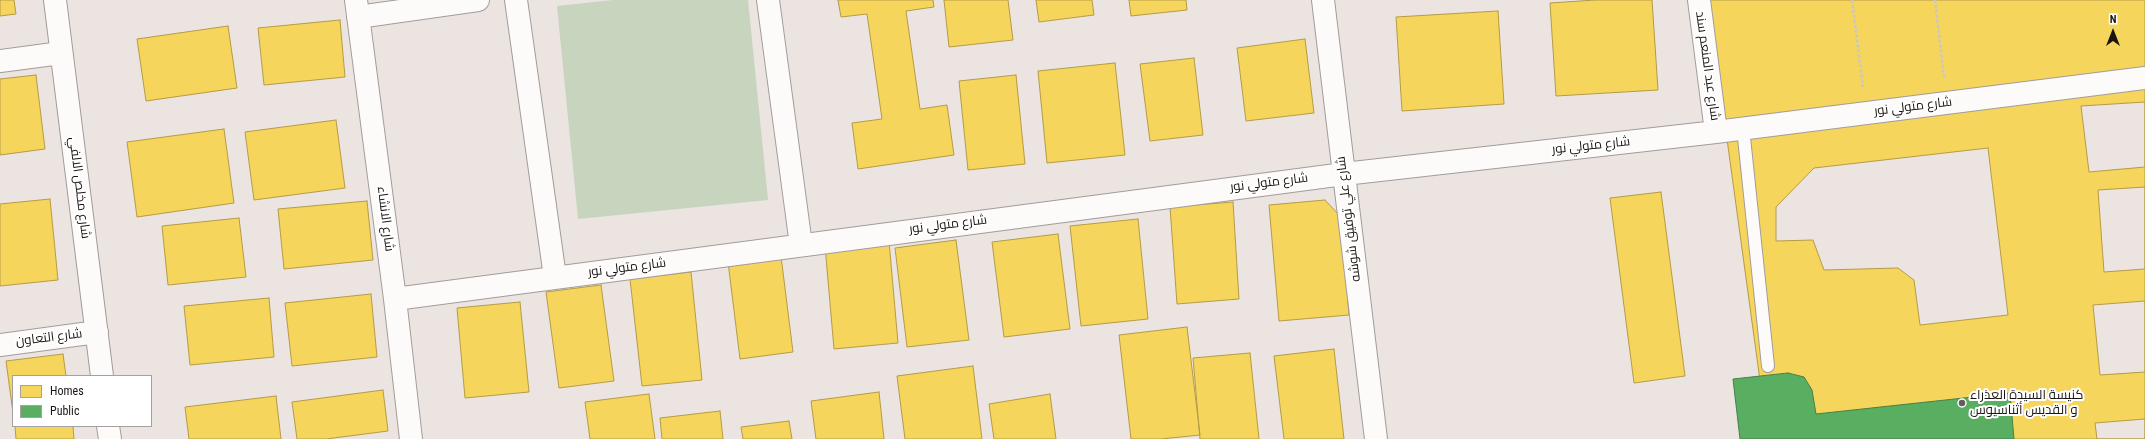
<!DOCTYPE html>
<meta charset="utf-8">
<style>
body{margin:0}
#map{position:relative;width:2145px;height:439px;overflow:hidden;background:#ece4e0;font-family:"Roboto Condensed",sans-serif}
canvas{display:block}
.legend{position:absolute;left:12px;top:375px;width:140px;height:52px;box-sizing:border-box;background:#fff;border:1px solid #a4a1a0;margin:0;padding:5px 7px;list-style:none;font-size:12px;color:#1b1512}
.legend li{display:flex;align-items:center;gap:8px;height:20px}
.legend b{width:20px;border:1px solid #a4a1a0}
.north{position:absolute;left:2093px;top:12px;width:40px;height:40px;-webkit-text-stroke:3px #fff;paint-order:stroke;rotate:0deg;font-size:11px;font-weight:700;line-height:16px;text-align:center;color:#1b1512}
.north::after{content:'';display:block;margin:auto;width:14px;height:18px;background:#1b1512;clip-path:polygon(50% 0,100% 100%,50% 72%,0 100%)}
</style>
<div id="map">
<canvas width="2145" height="439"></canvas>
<ul class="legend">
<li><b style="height:11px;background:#f6d55c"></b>Homes</li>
<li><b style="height:11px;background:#5aae61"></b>Public</li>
</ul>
<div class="north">N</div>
</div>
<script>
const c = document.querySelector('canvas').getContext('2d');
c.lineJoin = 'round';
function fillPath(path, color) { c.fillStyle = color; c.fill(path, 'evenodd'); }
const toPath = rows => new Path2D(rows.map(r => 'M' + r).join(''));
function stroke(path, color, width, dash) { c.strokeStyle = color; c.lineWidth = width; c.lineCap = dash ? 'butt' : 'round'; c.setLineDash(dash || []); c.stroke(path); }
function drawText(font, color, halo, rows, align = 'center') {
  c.font = font + ' "Roboto Condensed",Cairo,sans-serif'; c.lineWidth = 4; c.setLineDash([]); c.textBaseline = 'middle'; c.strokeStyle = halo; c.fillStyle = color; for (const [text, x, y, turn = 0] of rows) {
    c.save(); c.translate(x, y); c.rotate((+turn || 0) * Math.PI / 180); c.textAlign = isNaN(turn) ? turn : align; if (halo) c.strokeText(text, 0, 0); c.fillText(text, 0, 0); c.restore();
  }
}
fillPath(toPath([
 [613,0,748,0,768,200,578,219,557,6]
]), '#c7d4be');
const homes = toPath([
 [0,0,14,0,16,14,0,16,0,0],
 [838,0,933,0,934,7,906,11,920,109,947,105,954,155,858,169,852,123,882,119,867,14,841,17,838,0],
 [944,0,1008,0,1013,40,949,47,944,0],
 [1036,0,1092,0,1094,15,1039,22,1036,0],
 [1129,0,1186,0,1187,10,1131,16,1129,0],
 [1595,0,1652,0,1658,90,1556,96,1550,3,1595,0],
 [1708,0,2145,0,2145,439,1768,439,1708,0],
 [1498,11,1504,104,1402,111,1396,17,1498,11],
 [340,20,345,77,264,85,258,28,340,20],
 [228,26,237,88,146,101,137,39,228,26],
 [1305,39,1314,113,1246,121,1237,48,1305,39],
 [1194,58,1203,135,1150,141,1140,64,1194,58],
 [1115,63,1125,155,1047,163,1038,71,1115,63],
 [36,75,45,149,0,155,0,79,36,75],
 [1016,75,1025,164,968,170,959,81,1016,75],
 [2145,102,2145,167,2089,172,2081,106,2145,102],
 [336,120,345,188,254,200,245,132,336,120],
 [224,129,234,203,137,217,127,142,224,129],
 [1988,148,2008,315,1920,325,1914,280,1898,268,1824,270,1813,240,1776,241,1776,207,1814,168,1988,148],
 [2145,187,2145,269,2104,272,2098,190,2145,187],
 [1661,192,1685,376,1634,383,1610,198,1661,192],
 [50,199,58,280,0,286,0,204,50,199],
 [1325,200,1341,217,1349,315,1279,321,1269,205,1325,200],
 [367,201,373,260,284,269,278,209,367,201],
 [1233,202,1239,299,1177,304,1170,207,1233,202],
 [239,218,246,277,168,285,162,226,239,218],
 [1138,219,1148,319,1081,326,1070,226,1138,219],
 [1058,234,1070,329,1004,337,992,242,1058,234],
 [956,240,969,340,907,347,895,248,956,240],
 [889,241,898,343,834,349,825,246,889,241],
 [781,256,793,352,740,359,728,262,781,256],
 [691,272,702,380,642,386,630,279,691,272],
 [601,285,614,381,559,388,546,292,601,285],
 [371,294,377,357,292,366,285,303,371,294],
 [269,298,274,357,190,365,184,306,269,298],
 [2145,301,2145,372,2100,375,2093,305,2145,301],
 [520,302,529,392,465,398,457,308,520,302],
 [1187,327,1200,435,1161,439,1131,439,1119,335,1187,327],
 [1334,349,1344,439,1284,439,1274,356,1334,349],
 [1250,353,1259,439,1200,439,1193,358,1250,353],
 [63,354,66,376,13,376,13,413,6,361,63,354],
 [973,366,982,439,905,439,897,376,973,366],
 [383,390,388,431,326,439,297,439,292,402,383,390],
 [879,392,884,439,816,439,811,401,879,392],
 [649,394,655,439,590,439,585,402,649,394],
 [1050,394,1056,439,994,439,989,404,1050,394],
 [276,396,281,439,189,439,185,407,276,396],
 [720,411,723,439,662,439,660,418,720,411],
 [2145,419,2145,439,2097,439,2095,423,2145,419],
 [789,421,792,439,743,439,741,427,789,421],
 [15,426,73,426,74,439,16,439,15,426]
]);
fillPath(homes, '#f6d55c');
stroke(homes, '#b49b46', 1);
const public = toPath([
 [1788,373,1804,377,1812,390,1816,414,2010,393,2014,439,1740,439,1733,379,1788,373]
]);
fillPath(public, '#5aae61');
stroke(public, '#478049', 1);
const lane = toPath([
 [1743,128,1768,366]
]);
const street = toPath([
 [55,0,102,376],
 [356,0,395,299,411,439],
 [516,0,555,277],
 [768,0,801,245],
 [1323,0,1376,439],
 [1699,0,1716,132],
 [358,17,478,0],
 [0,61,61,53],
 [395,299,1344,174,1716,132,2145,78],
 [0,345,97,332],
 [108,426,110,439]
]);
stroke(lane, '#a29c9a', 14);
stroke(street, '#a29c9a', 24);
stroke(toPath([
 [1852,0,1863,87],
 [1935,0,1944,77]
]), '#c9c7c5', 2.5, [3, 2]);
stroke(lane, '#fcfbfa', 12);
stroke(street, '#fcfbfa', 22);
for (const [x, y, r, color] of [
 [1962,403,4,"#645d5a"]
]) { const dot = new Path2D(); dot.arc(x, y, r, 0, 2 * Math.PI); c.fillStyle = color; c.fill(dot); stroke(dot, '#fff', 1.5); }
drawText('13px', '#1b1512', '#fff', [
 ["شارع عبد المنعم سند",1707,66,82],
 ["شارع متولي نور",1913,107,-7],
 ["شارع متولي نور",1591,146,-6],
 ["شارع متولي نور",1269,183,-7],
 ["شارع مخلص الالفي",79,188,83],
 ["شارع الانشاء",385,219,83],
 ["شارع علي توفيق شوشه",1349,219,-97],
 ["شارع متولي نور",948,225,-7],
 ["شارع متولي نور",627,268,-7],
 ["شارع التعاون",49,338,-7]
]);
drawText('13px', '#1b1512', '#fff', [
 ["كنيسة السيدة العذراء",1970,396],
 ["و القديس أثناسيوس",1970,411]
], 'left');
</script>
